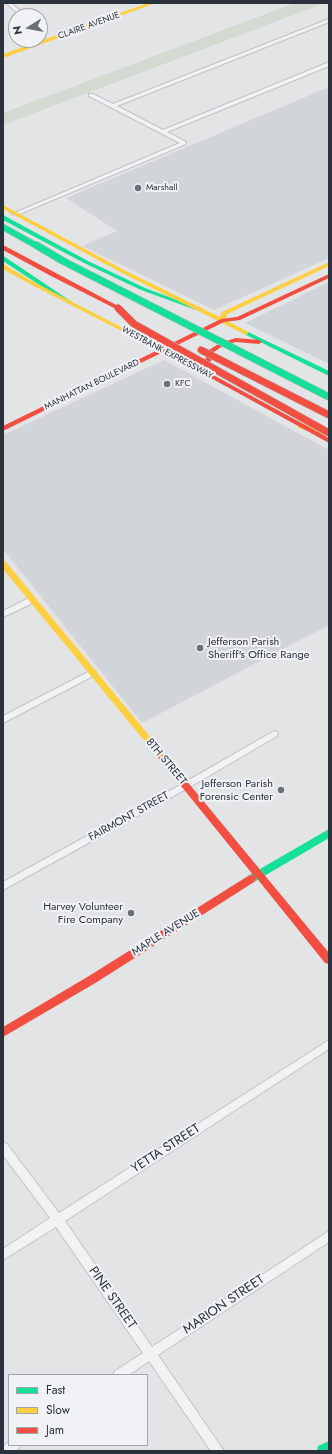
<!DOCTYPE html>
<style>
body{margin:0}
#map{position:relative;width:332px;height:1454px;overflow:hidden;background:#e2e4e6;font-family:Jost,sans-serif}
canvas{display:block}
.frame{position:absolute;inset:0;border:4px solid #2a323e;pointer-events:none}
.legend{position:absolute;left:8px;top:1374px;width:140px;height:72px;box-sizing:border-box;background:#f0f2f6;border:1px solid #a1a5ac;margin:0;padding:5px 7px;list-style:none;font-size:12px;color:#2a323e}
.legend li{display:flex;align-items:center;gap:8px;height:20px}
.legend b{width:20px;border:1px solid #a1a5ac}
.north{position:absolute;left:8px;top:8px;width:40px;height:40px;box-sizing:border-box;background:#f0f2f6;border:1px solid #a1a5ac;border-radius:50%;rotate:259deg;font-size:11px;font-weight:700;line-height:16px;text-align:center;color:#2a323e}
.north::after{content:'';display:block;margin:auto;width:14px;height:18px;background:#6a7079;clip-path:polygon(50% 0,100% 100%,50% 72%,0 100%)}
</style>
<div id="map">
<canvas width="332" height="1454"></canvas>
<div class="frame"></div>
<ul class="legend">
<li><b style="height:5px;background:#16e098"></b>Fast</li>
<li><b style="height:5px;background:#ffcf43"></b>Slow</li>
<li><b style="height:5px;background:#f24e42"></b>Jam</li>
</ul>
<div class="north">N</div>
</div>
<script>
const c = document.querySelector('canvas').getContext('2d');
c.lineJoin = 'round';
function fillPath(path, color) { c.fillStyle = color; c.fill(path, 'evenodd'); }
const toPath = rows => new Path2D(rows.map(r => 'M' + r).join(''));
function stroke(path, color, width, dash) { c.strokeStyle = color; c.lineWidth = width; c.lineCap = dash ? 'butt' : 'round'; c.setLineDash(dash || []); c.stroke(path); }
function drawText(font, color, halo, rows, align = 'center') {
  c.font = font + ' Jost,sans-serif'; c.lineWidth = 4; c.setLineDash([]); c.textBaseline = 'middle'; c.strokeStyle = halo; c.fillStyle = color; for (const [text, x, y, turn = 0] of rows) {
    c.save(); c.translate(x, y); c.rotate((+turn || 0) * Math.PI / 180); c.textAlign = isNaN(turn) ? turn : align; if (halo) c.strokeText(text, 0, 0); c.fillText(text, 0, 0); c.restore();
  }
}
fillPath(toPath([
 [329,87,329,258,214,310,82,246,117,231,66,198],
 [329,282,329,364,245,323],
 [164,360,329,450,329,625,142,723,3,549,3,435]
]), '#d1d4d9');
fillPath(toPath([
 [295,3,325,3,3,125,3,113]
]), '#d3dad2');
const street = toPath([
 [6,3,11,3,26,16,21,16,6,3],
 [329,19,329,22,117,106,163,130,327,63,329,63,329,66,167,132,186,142,186,144,17,215,12,214,180,143,89,96,89,94,93,94,113,104,329,19],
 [29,598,32,598,36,600,35,602,3,617,3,611,29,598],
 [92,670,95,671,96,673,95,675,3,723,3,716,92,670],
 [274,731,277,732,278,734,277,736,188,788,3,890,3,882,182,784,274,731],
 [329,1040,329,1049,65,1221,152,1347,329,1231,329,1242,158,1355,224,1451,211,1451,149,1361,129,1375,113,1375,115,1371,143,1353,56,1227,3,1260,3,1249,50,1218,3,1155,3,1142,7,1144,59,1213,329,1040],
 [9,1442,9,1445,20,1445,18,1449,15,1451,3,1451,3,1446,9,1442]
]);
stroke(street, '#c0c2c4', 2);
fillPath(street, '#f1f2f4');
fillPath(toPath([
 [3,215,88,261,145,288,201,309,200,310,196,310,141,290,84,263,3,220,3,215],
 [3,256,5,257,72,302,71,303,67,303,3,261,3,256],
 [246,331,329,371,329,376,244,334,244,332,246,331],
 [329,829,329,838,254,882,251,883,248,882,246,879,248,876,329,829],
 [329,1441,329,1451,317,1451,318,1446,329,1441]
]), '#16e098');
fillPath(toPath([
 [148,3,156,3,3,58,3,54,148,3],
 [3,205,128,272,220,317,222,312,327,263,329,262,329,266,227,314,226,320,248,332,248,334,246,335,124,274,3,209,3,205],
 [3,264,30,280,185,360,182,362,180,361,26,282,3,269,3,264],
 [298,424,304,424,329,432,329,436,298,428,298,424],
 [3,561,6,562,166,756,168,758,166,760,160,760,3,569,3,561]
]), '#ffcf43');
fillPath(toPath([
 [3,245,120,307,121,308,118,310,116,309,51,276,3,250,3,245],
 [329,274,329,278,240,320,224,322,3,431,3,426,221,319,237,317,329,274],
 [236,338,259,340,262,342,259,344,236,342,224,345,214,352,210,363,206,363,204,362,209,350,220,343,236,338],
 [182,358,329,438,329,443,180,361,179,360,182,358],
 [163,755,166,756,329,953,329,964,325,963,255,876,256,879,254,882,97,982,3,1037,3,1027,89,976,248,876,251,875,254,876,160,760,158,758,160,756,163,755]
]), '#f24e42');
const fastBridgeFar1 = toPath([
 [3,227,37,246]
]);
const fastBridge = toPath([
 [36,245,63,261,329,397]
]);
const jamBridge = toPath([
 [118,308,134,324,329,433],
 [201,350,329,415]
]);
stroke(fastBridgeFar1, '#b4b7ba', 7, []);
stroke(fastBridge, '#b4b7ba', 8, []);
stroke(jamBridge, '#b4b7ba', 8, []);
stroke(fastBridgeFar1, '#16e098', 5.5);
stroke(fastBridge, '#16e098', 7);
stroke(jamBridge, '#f24e42', 7);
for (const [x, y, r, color] of [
 [138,188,4,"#6a7079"],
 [167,384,4,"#6a7079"],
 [200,648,4,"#6a7079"],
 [281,790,4,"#6a7079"],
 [131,913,4,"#6a7079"]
]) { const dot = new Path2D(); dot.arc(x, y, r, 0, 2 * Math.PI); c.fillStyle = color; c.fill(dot); stroke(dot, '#f0f2f6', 1.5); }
drawText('9px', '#2a323e', '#f0f2f6', [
 ["CLAIRE AVENUE",89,26,-20],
 ["WESTBANK EXPRESSWAY",167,353,28],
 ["MANHATTAN BOULEVARD",92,385,-26]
]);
drawText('9px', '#2a323e', '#f0f2f6', [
 ["Marshall",146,188],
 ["KFC",175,384]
], 'left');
drawText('11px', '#2a323e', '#f0f2f6', [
 ["Jefferson Parish",208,642,"left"],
 ["Sheriff's Office Range",208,655,"left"],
 ["Jefferson Parish",273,784],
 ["Forensic Center",273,797],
 ["Harvey Volunteer",123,907],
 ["Fire Company",123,920]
], 'right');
drawText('11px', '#2a323e', '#f0f2f6', [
 ["8TH STREET",166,762,50],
 ["FAIRMONT STREET",129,817,-29],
 ["MAPLE AVENUE",166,933,-32]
]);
drawText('13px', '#2a323e', '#f0f2f6', [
 ["YETTA STREET",166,1149,-33],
 ["PINE STREET",112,1298,55],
 ["MARION STREET",224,1305,-34]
]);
</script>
